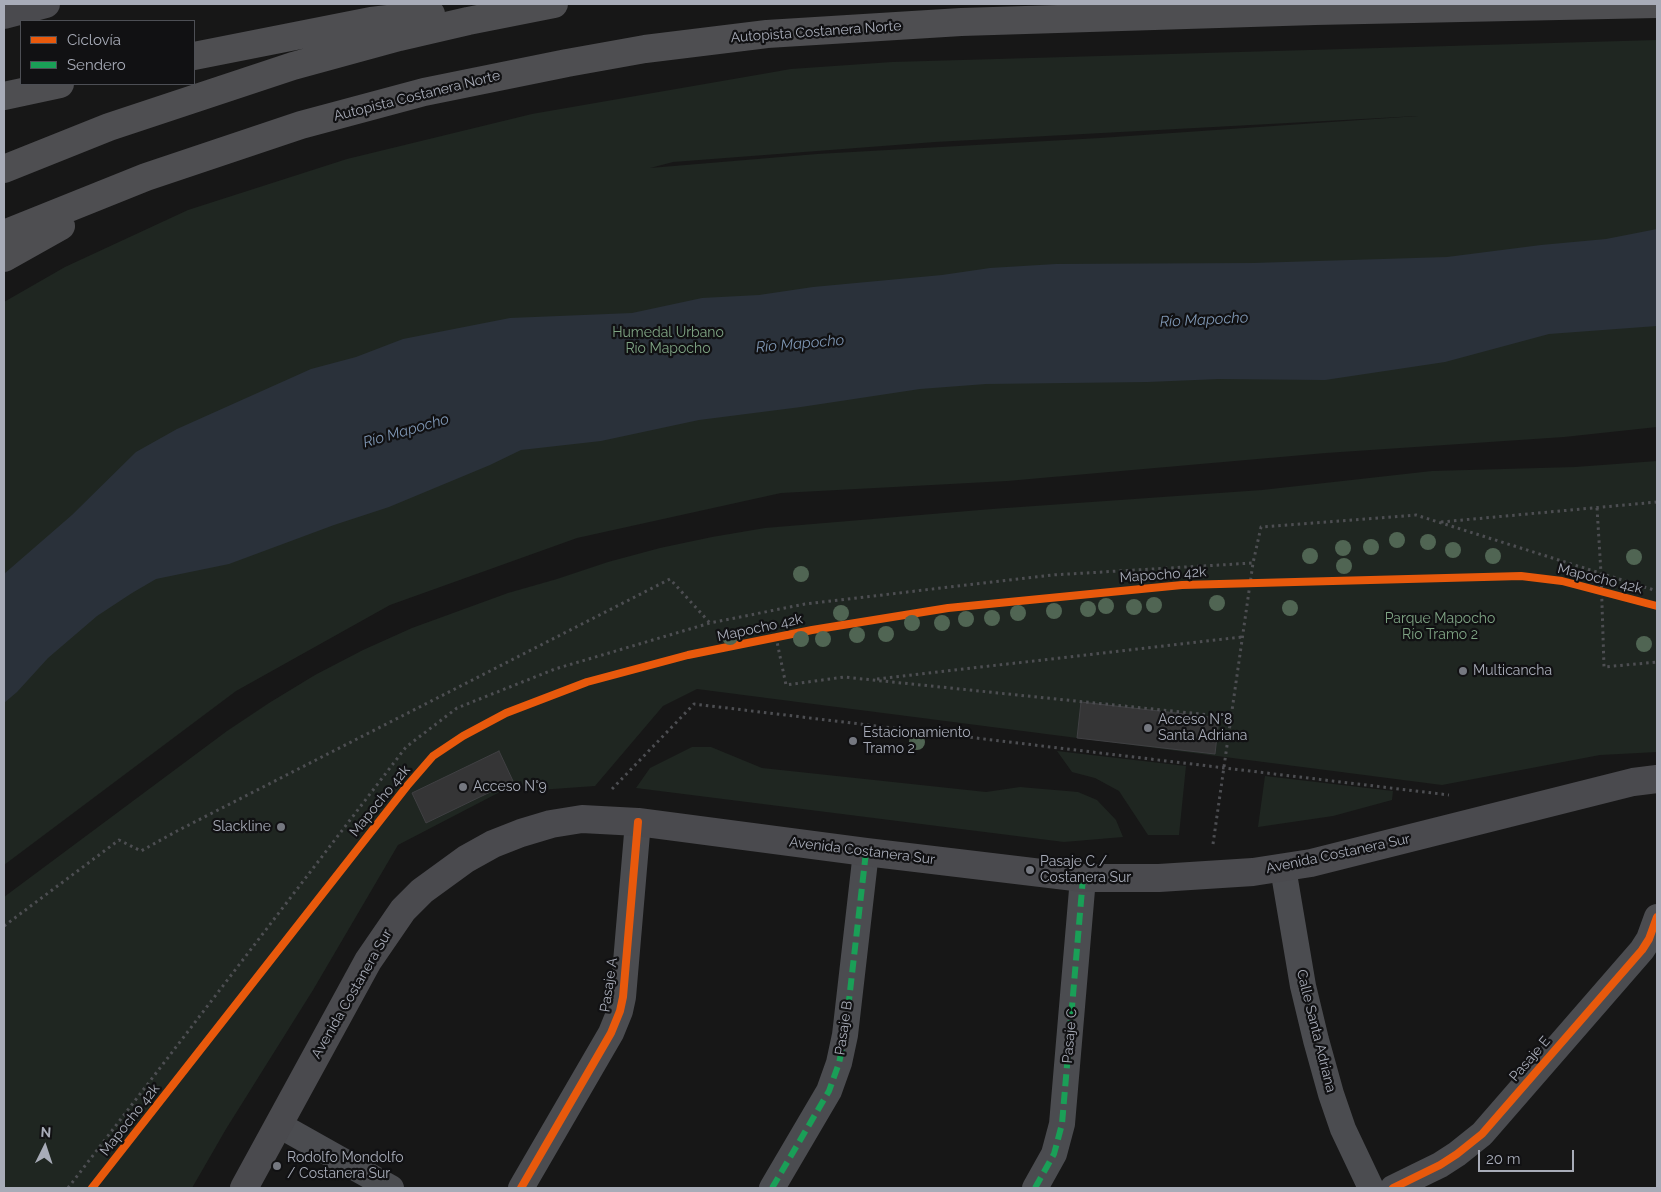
<!DOCTYPE html>
<meta charset="utf-8">
<style>
body{margin:0}
#map{position:relative;width:1661px;height:1192px;overflow:hidden;background:#171717;font-family:Raleway,sans-serif}
canvas{display:block}
.frame{position:absolute;inset:0;border:5px solid #a8acb8;pointer-events:none}
.legend{position:absolute;left:20px;top:20px;width:175px;height:65px;box-sizing:border-box;background:#111113;border:1px solid #4d4f55;margin:0;padding:6px 9px;list-style:none;font-size:15px;color:#a8acb8}
.legend li{display:flex;align-items:center;gap:10px;height:25px}
.legend b{width:25px;border:1px solid #4d4f55}
.north{position:absolute;left:20px;top:1122px;width:50px;height:50px;-webkit-text-stroke:4px #111113;paint-order:stroke;rotate:4deg;font-size:14px;font-weight:700;line-height:20px;text-align:center;color:#a8acb8}
.north::after{content:'';display:block;margin:auto;width:18px;height:22px;background:#a8acb8;clip-path:polygon(50% 0,100% 100%,50% 72%,0 100%)}
.scale{position:absolute;left:1478px;top:1150px;width:96px;height:22px;box-sizing:border-box;border:2px solid #a8acb8;border-top:0;padding-left:6px;font-size:15px;line-height:18px;white-space:nowrap;color:#a8acb8;-webkit-text-stroke:4px #111113;paint-order:stroke}
</style>
<div id="map">
<canvas width="1661" height="1192"></canvas>
<div class="frame"></div>
<ul class="legend">
<li><b style="height:6px;background:#e8590c"></b>Ciclovía</li>
<li><b style="height:6px;background:#1a9f57"></b>Sendero</li>
</ul>
<div class="north">N</div>
<div class="scale">20 m</div>
</div>
<script>
const c = document.querySelector('canvas').getContext('2d');
c.lineJoin = 'round';
function fillPath(path, color) { c.fillStyle = color; c.fill(path, 'evenodd'); }
const toPath = rows => new Path2D(rows.map(r => 'M' + r).join(''));
function stroke(path, color, width, dash) { c.strokeStyle = color; c.lineWidth = width; c.lineCap = dash ? 'butt' : 'round'; c.setLineDash(dash || []); c.stroke(path); }
function drawText(font, color, halo, rows, align = 'center') {
  c.font = font + ' Raleway,sans-serif'; c.lineWidth = 4.5; c.setLineDash([]); c.textBaseline = 'middle'; c.strokeStyle = halo; c.fillStyle = color; for (const [text, x, y, turn = 0] of rows) {
    c.save(); c.translate(x, y); c.rotate((+turn || 0) * Math.PI / 180); c.textAlign = isNaN(turn) ? turn : align; if (halo) c.strokeText(text, 0, 0); c.fillText(text, 0, 0); c.restore();
  }
}
fillPath(toPath([
 [1657,40,1657,427,1564,437,1326,453,1007,481,781,493,577,538,390,605,236,691,4,865,4,302,65,267,188,210,347,159,532,114,791,69,892,62],
 [1418,116,1100,138,817,154,650,168,673,162,935,142],
 [1657,461,1657,752,1600,755,1442,785,697,689,663,706,595,786,525,791,521,781,398,845,313,990,226,1129,192,1188,4,1188,4,897,227,731,269,703,315,675,363,650,412,628,508,593,557,579,608,562,660,548,712,537,765,528,992,509,1262,490,1432,471,1575,467],
 [692,747,711,747,762,768,986,792,1020,787,1078,792,1097,800,1116,820,1123,837,1064,842,636,788,650,768],
 [1057,751,1186,766,1179,835,1148,835,1119,791,1095,778,1072,772],
 [1265,776,1393,791,1392,800,1333,816,1258,827]
]), '#1f2621');
fillPath(toPath([
 [1657,229,1657,326,1549,334,1445,362,1325,380,1219,379,1148,382,986,384,920,389,801,407,699,420,601,441,521,450,490,465,389,507,334,525,229,564,156,579,132,593,97,616,48,658,17,692,4,703,4,574,72,515,136,452,177,429,311,369,356,357,403,339,510,318,632,313,702,298,759,295,813,287,942,275,990,268,1056,264,1253,263,1447,257,1541,245,1606,239]
]), '#2a313a');
const building = toPath([
 [1081,702,1219,718,1215,754,1077,738,1081,702],
 [499,751,513,781,426,823,412,793,499,751]
]);
fillPath(building, '#353536');
stroke(building, '#404043', 1);
stroke(toPath([
 [1597,508,1601,573,1604,667,1657,662],
 [1441,522,1657,502],
 [776,637,786,685,844,677,1230,717],
 [877,679,1242,637],
 [612,789,694,704,1449,795],
 [1213,844,1253,563,1261,527,1416,515,1657,591],
 [4,926,119,840,141,851,177,831,670,579,710,623],
 [68,1188,406,747,457,708,555,669,710,623,805,604,1052,575,1253,563]
]), '#4d4e52', 3, [2.5, 4]);
stroke(toPath([
 [1283,868,1303,986,1316,1040,1331,1094,1343,1129,1371,1188],
 [279,1125,391,1188],
 [521,1188,611,1033,620,1011,623,997,638,822],
 [772,1188,829,1091,839,1063,845,1035,866,852],
 [1035,1188,1054,1154,1062,1124,1083,878],
 [1393,1188,1440,1165,1457,1154,1482,1134,1642,950,1649,939,1657,917]
]), '#4b4c50', 26);
stroke(toPath([
 [4,15,46,4],
 [244,1188,368,961,403,910,422,891,466,859,493,844,521,833,551,824,582,819,638,822,866,852,1083,878,1159,878,1253,872,1311,863,1633,782,1657,779]
]), '#4a4a4e', 28);
stroke(toPath([
 [194,56,371,21,431,14],
 [4,96,60,84],
 [4,169,109,127,293,66,399,37,468,21,554,4],
 [4,234,146,177,301,125,424,92,567,63,645,49,767,34,961,22,1315,11,1657,4],
 [4,258,61,226]
]), '#4e4e51', 28);
stroke(toPath([
 [772,1188,829,1091,839,1063,845,1035,866,852],
 [1035,1188,1054,1154,1062,1124,1083,878]
]), '#1a9f57', 6, [12, 6]);
stroke(toPath([
 [92,1188,407,786,433,756,463,736,506,713,587,682,688,655,812,630,948,608,1182,585,1521,576,1562,581,1657,606],
 [521,1188,611,1033,620,1011,623,997,638,822],
 [1393,1188,1440,1165,1457,1154,1482,1134,1642,950,1649,939,1657,917]
]), '#e8590c', 8);
c.fillStyle = '#506553';
for (const [x, y] of [
 [1397,540],
 [1428,542],
 [1371,547],
 [1343,548],
 [1453,550],
 [1310,556],
 [1493,556],
 [1634,557],
 [1344,566],
 [801,574],
 [1217,603],
 [1154,605],
 [1106,606],
 [1134,607],
 [1290,608],
 [1088,609],
 [1054,611],
 [841,613],
 [1018,613],
 [992,618],
 [966,619],
 [912,623],
 [942,623],
 [886,634],
 [857,635],
 [730,637],
 [801,639],
 [823,639],
 [1644,644],
 [917,742]
]) { c.beginPath(); c.arc(x, y, 8, 0, 2 * Math.PI); c.fill(); }
for (const [x, y, r, color] of [
 [1463,671,5,"#757880"],
 [1148,728,5,"#757880"],
 [853,741,5,"#757880"],
 [463,787,5,"#757880"],
 [281,827,5,"#757880"],
 [1030,870,5,"#757880"],
 [277,1166,5,"#757880"]
]) { const dot = new Path2D(); dot.arc(x, y, r, 0, 2 * Math.PI); c.fillStyle = color; c.fill(dot); stroke(dot, '#111113', 2); }
drawText('14px', '#a8acb8', '#111113', [
 ["Autopista Costanera Norte",816,32,-4],
 ["Autopista Costanera Norte",417,96,-14],
 ["Mapocho 42k",1163,575,-4],
 ["Mapocho 42k",1600,579,14],
 ["Mapocho 42k",760,628,-12],
 ["Mapocho 42k",380,801,-51],
 ["Avenida Costanera Sur",862,851,7],
 ["Avenida Costanera Sur",1338,854,-12],
 ["Pasaje A",609,985,-82],
 ["Avenida Costanera Sur",352,994,-60],
 ["Pasaje B",844,1028,-82],
 ["Calle Santa Adriana",1316,1031,76],
 ["Pasaje C",1070,1036,-85],
 ["Pasaje E",1530,1059,-49],
 ["Mapocho 42k",130,1120,-52]
]);
drawText('14px', '#7fa484', '#111113', [
 ["Humedal Urbano",668,333],
 ["Río Mapocho",668,349],
 ["Parque Mapocho",1440,619],
 ["Río Tramo 2",1440,635]
]);
drawText('14px', '#a8acb8', '#111113', [
 ["Multicancha",1473,671],
 ["Acceso N°8",1158,720],
 ["Santa Adriana",1158,736],
 ["Estacionamiento",863,733],
 ["Tramo 2",863,749],
 ["Acceso N°9",473,787],
 ["Slackline",271,827,"right"],
 ["Pasaje C /",1040,862],
 ["Costanera Sur",1040,878],
 ["Rodolfo Mondolfo",287,1158],
 ["/ Costanera Sur",287,1174]
], 'left');
drawText('italic 15px', '#7f97b4', '#111113', [
 ["Río Mapocho",1204,320,-3],
 ["Río Mapocho",800,344,-5],
 ["Río Mapocho",406,431,-16]
]);
</script>
